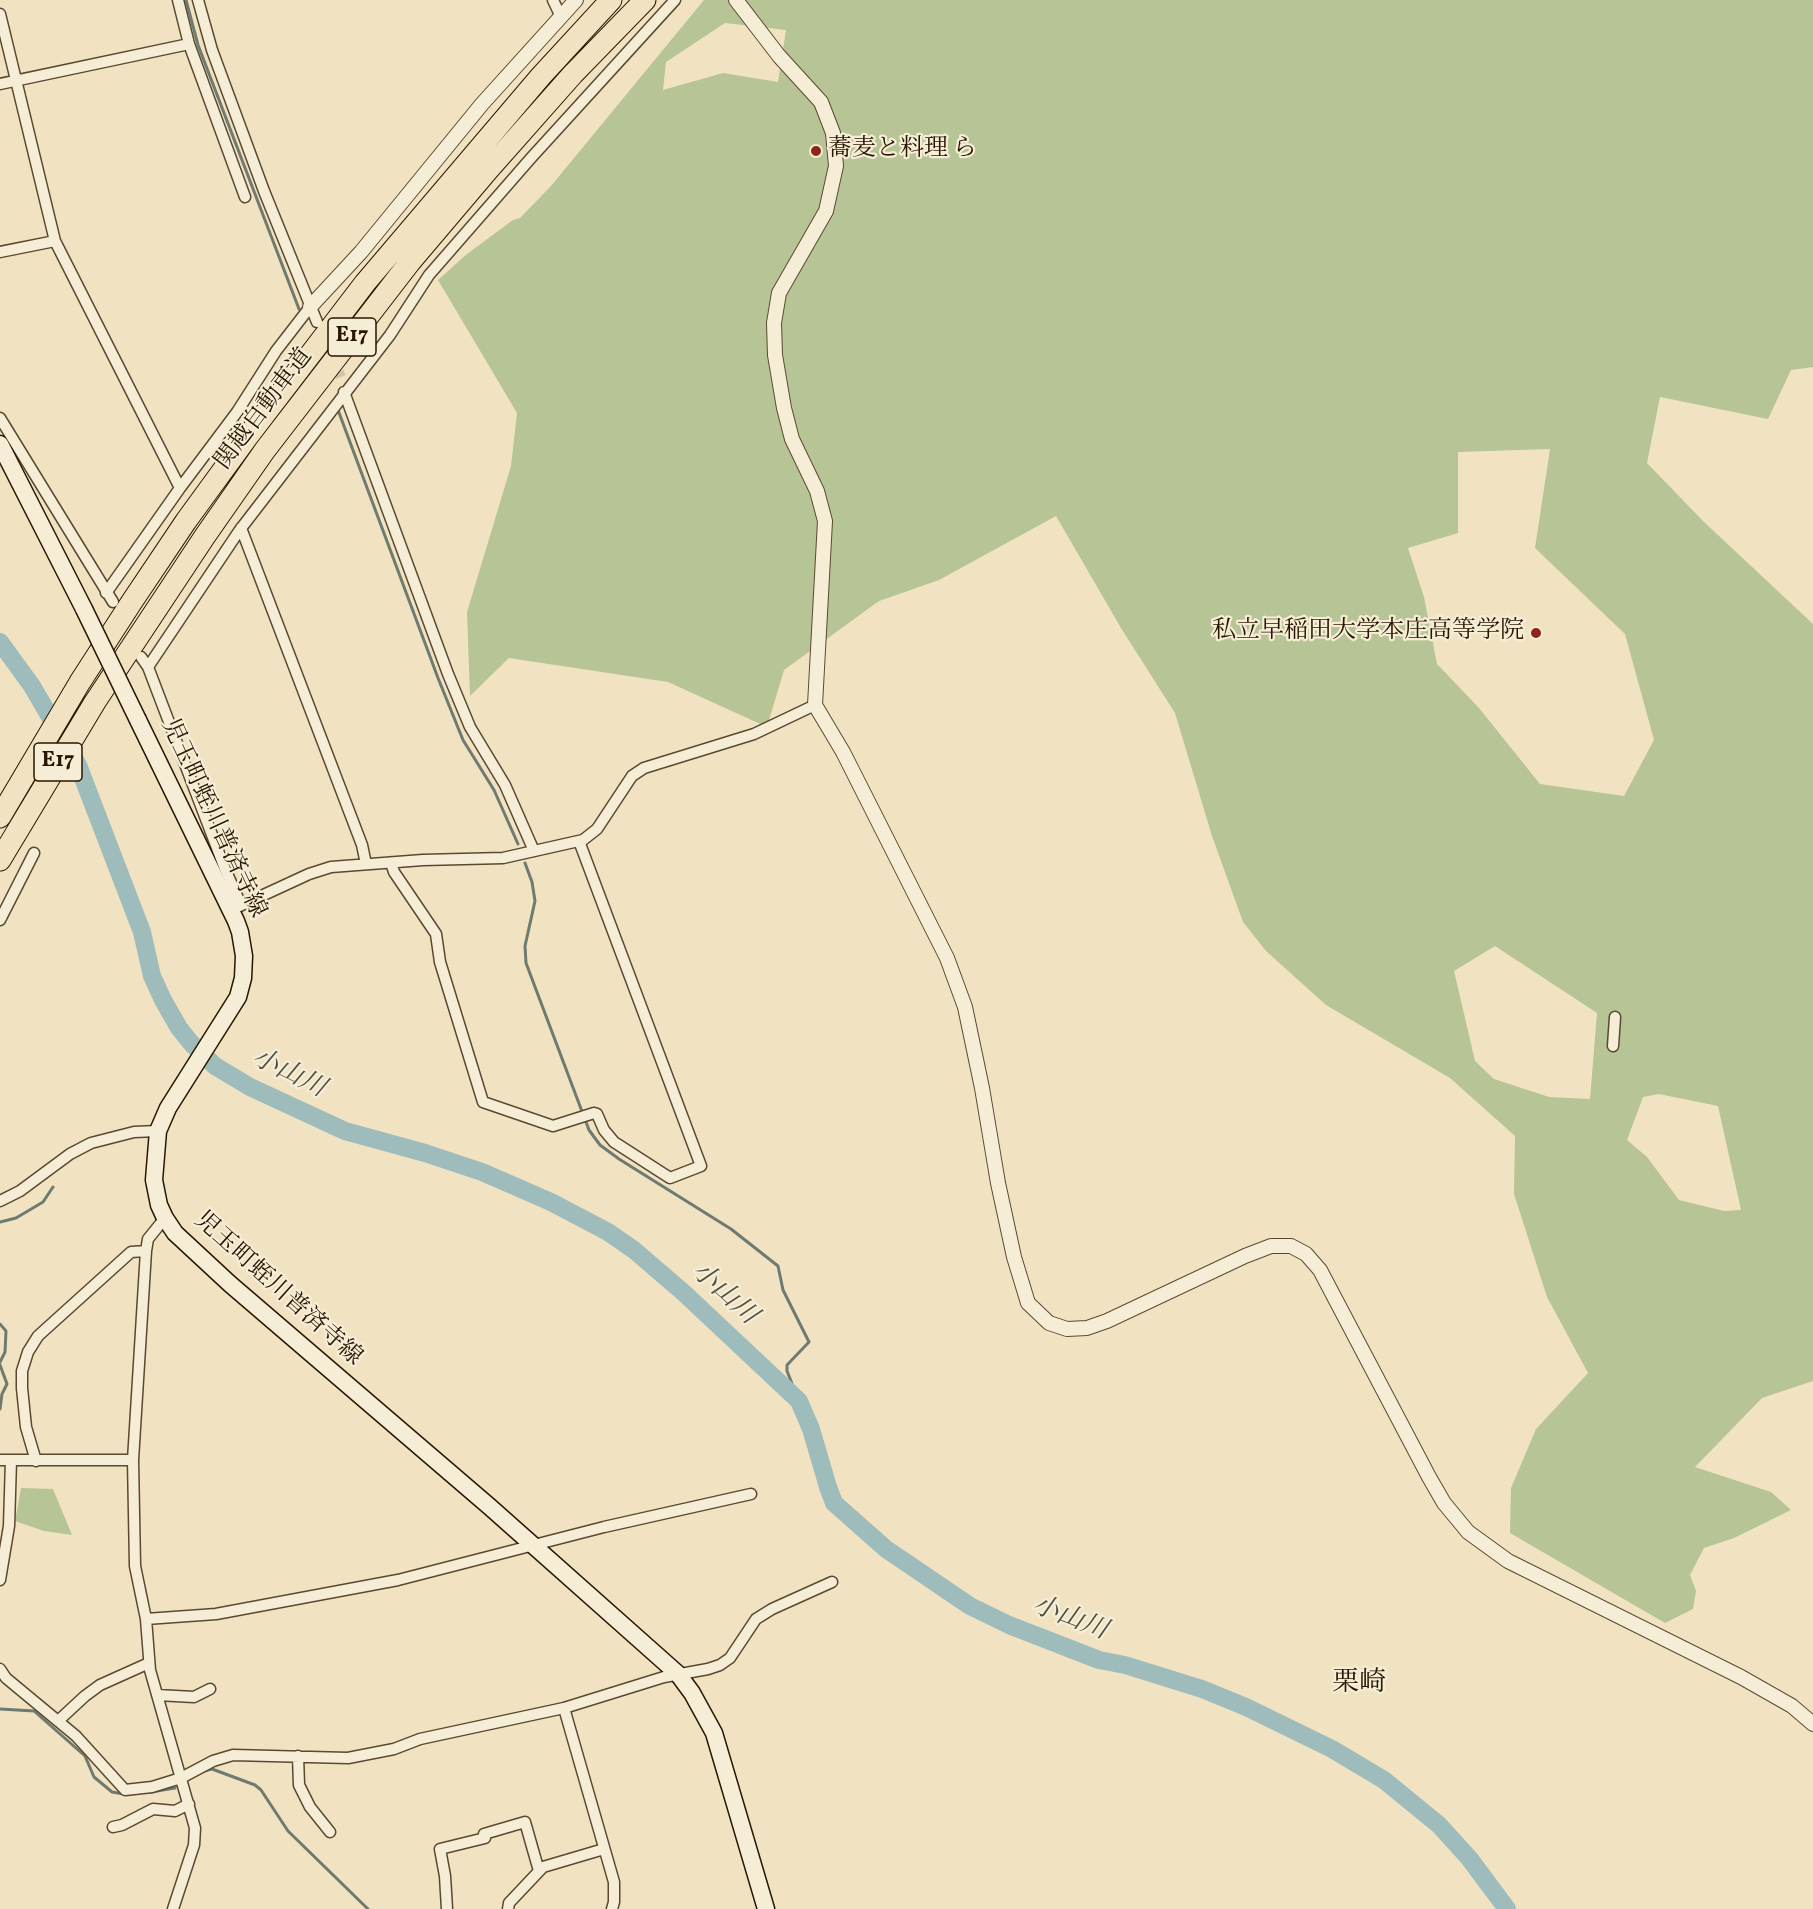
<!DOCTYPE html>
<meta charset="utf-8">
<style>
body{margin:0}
canvas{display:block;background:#f1e3c1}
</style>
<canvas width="1813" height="1909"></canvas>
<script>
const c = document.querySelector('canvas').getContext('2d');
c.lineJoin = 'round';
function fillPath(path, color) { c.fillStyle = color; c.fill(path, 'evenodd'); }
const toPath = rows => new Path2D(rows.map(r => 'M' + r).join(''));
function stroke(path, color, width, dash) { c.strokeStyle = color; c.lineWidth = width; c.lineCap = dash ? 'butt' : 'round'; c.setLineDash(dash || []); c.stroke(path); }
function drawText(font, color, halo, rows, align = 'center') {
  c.font = font + ' Vollkorn,"Noto Serif JP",serif'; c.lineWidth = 4.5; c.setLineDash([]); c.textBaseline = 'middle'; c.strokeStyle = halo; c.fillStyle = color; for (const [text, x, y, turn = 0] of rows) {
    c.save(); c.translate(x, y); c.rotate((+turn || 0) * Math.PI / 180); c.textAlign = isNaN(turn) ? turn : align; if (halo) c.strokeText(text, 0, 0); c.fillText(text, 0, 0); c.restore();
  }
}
fillPath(toPath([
 [704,0,1813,0,1813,367,1791,370,1768,419,1660,397,1647,463,1703,521,1813,624,1813,1381,1762,1398,1695,1467,1771,1492,1791,1510,1734,1538,1704,1548,1690,1575,1696,1591,1693,1609,1665,1623,1510,1533,1511,1488,1536,1429,1588,1373,1547,1297,1514,1194,1515,1136,1450,1078,1326,1005,1266,951,1243,922,1212,836,1175,713,1121,628,1056,516,939,580,879,601,784,670,767,727,668,682,509,658,470,696,467,612,511,466,517,413,438,280,467,254,513,220,520,218,551,186],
 [725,23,786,30,778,82,723,73,663,90,666,62],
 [1550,449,1535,548,1625,634,1654,740,1624,796,1540,784,1479,708,1437,664,1424,597,1408,548,1458,533,1458,452],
 [1495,946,1597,1013,1590,1099,1549,1097,1494,1079,1475,1061,1454,971],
 [1659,1094,1718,1106,1741,1210,1724,1211,1679,1200,1647,1157,1627,1140,1643,1097],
 [21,1488,53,1489,72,1535,44,1531,15,1521]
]), '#b6c496');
stroke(toPath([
 [186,0,198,45,299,309],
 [338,410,438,678,463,740,494,790,518,844],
 [525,863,532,882,535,901,525,946,526,963,589,1130,600,1145,619,1159,731,1229,778,1266,783,1290,809,1342,787,1365,787,1371,799,1401],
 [0,1222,16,1218,43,1202,53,1187],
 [0,1324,6,1331,5,1352,0,1362],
 [0,1365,7,1384,2,1394,0,1409],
 [0,1709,34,1711,85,1756,94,1777,112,1792,124,1794],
 [204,1771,212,1769,255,1785,261,1790,288,1831,368,1909],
 [151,1792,175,1788]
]), '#6f7a71', 3);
stroke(toPath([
 [0,642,32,686,78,765,142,932,152,976,163,1000,179,1028,191,1043,215,1066,250,1087,345,1131,425,1153,482,1172,551,1202,608,1232,634,1250,684,1293,799,1401,811,1429,828,1487,834,1503,886,1549,970,1606,1009,1625,1099,1660,1125,1665,1202,1689,1246,1707,1332,1749,1384,1780,1439,1825,1469,1858,1507,1909]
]), '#9ebcbc', 18);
stroke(toPath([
 [333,358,341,377]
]), '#d3c4a4', 10, [10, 5]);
const minor = toPath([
 [178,0,189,44,245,197],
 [198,0,212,50,264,191,317,322],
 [553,0,561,17],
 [0,14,55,241,180,488],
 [0,84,189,44],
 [0,252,55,241],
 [344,392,448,674,470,727,505,785,534,851],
 [0,418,113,602],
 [241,528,362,845,366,864],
 [106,593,180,488,237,412,276,351,310,307],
 [141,657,148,667,225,869,241,905],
 [148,667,239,531,390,335,429,275,531,158,675,0],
 [391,863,394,872,436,934,440,962,483,1102,553,1126,594,1113,597,1114,604,1130,614,1142,670,1178,701,1166,579,841],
 [231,910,309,874,331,867,423,860,503,858,583,840,597,829,632,776,644,768,754,734,815,705],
 [0,920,34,853],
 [1613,1046,1615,1017],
 [0,1201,20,1191,70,1154,91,1143,134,1132,158,1131],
 [165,1218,148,1239,146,1251,133,1460,135,1566,146,1619,150,1670,195,1828,194,1845,173,1909],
 [0,1460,133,1460],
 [36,1461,26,1427,22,1388,22,1371,28,1352,38,1336,131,1252,146,1251],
 [0,1580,9,1526,11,1460],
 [146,1619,216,1614,398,1580,604,1527,751,1494],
 [0,1669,6,1678,76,1736,125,1790,152,1787,181,1778,213,1761,233,1755,348,1758,394,1749,420,1739,564,1708,664,1677,708,1669,720,1665,730,1658,756,1619,772,1609,832,1582],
 [157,1695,194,1697,210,1689],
 [564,1708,614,1882,614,1902,612,1909],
 [58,1721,85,1696,100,1685,149,1663],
 [298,1756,299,1785,310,1807,330,1832],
 [113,1827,122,1825,153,1809,175,1811,189,1804],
 [447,1909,445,1876,440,1849,485,1838,484,1834,525,1822,539,1871],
 [508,1909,509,1903,543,1867,604,1849]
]);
const tertiary = toPath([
 [736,0,779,56,821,102,833,133,836,166,826,211,779,293,774,323,775,355,784,408,792,439,817,491,825,521,815,705,843,752,947,958,965,1007,982,1088,998,1183,1014,1257,1028,1303,1049,1323,1067,1329,1087,1328,1107,1321,1245,1256,1271,1246,1291,1246,1306,1254,1320,1270,1429,1477,1444,1503,1468,1532,1508,1561,1741,1677,1792,1706,1813,1724],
 [310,307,361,252,482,104,576,0]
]);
const secondary = toPath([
 [0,444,84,609],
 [138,720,236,921,240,932,244,956,243,978,238,997,168,1108,158,1131,154,1180,159,1205,165,1218,175,1233,230,1284,490,1507,678,1674,692,1693,714,1733,766,1909]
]);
const motorway = toPath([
 [0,817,80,682,131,603,186,521,248,436,365,283,541,76,611,0],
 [0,860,95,702,205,536,265,450,410,262,488,170,573,74,645,0]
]);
stroke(minor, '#5a4930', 13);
stroke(tertiary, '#5a4930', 16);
stroke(secondary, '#281600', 19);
stroke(motorway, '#281600', 23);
stroke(minor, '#f6edd7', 10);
stroke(tertiary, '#f6edd7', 14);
stroke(secondary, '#f6edd7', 16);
stroke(motorway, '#f1e3c1', 21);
const secondaryBridge = toPath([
 [84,609,138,720]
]);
stroke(secondaryBridge, '#281600', 19, []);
stroke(secondaryBridge, '#f6edd7', 16);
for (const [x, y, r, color] of [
 [816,151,6,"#8f2418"],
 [1536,633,6,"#8f2418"]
]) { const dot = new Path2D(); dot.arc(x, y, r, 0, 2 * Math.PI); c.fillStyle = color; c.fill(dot); stroke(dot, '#f6edd7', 2); }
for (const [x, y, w] of [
 [352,337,48],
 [58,762,48]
]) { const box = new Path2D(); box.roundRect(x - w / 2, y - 19, w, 38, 4.5); c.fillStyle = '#f6edd7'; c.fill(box); stroke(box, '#281600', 1.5); }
drawText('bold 22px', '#281600', null, [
 ["E17",352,337],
 ["E17",58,762]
]);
drawText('24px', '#281600', '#f6edd7', [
 ["蕎麦と料理 ら",828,151],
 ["私立早稲田大学本庄高等学院",1524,633,"right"]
], 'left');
drawText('24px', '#281600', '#f6edd7', [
 ["関越自動車道",265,410,-53],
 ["児玉町蛭川普済寺線",212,819,65],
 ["児玉町蛭川普済寺線",277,1290,42]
]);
drawText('italic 26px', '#515042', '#f6edd7', [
 ["小山川",288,1075,26],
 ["小山川",723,1295,42],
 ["小山川",1069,1620,21]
]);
drawText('27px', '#281600', '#f6edd7', [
 ["栗崎",1359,1685]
]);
</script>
